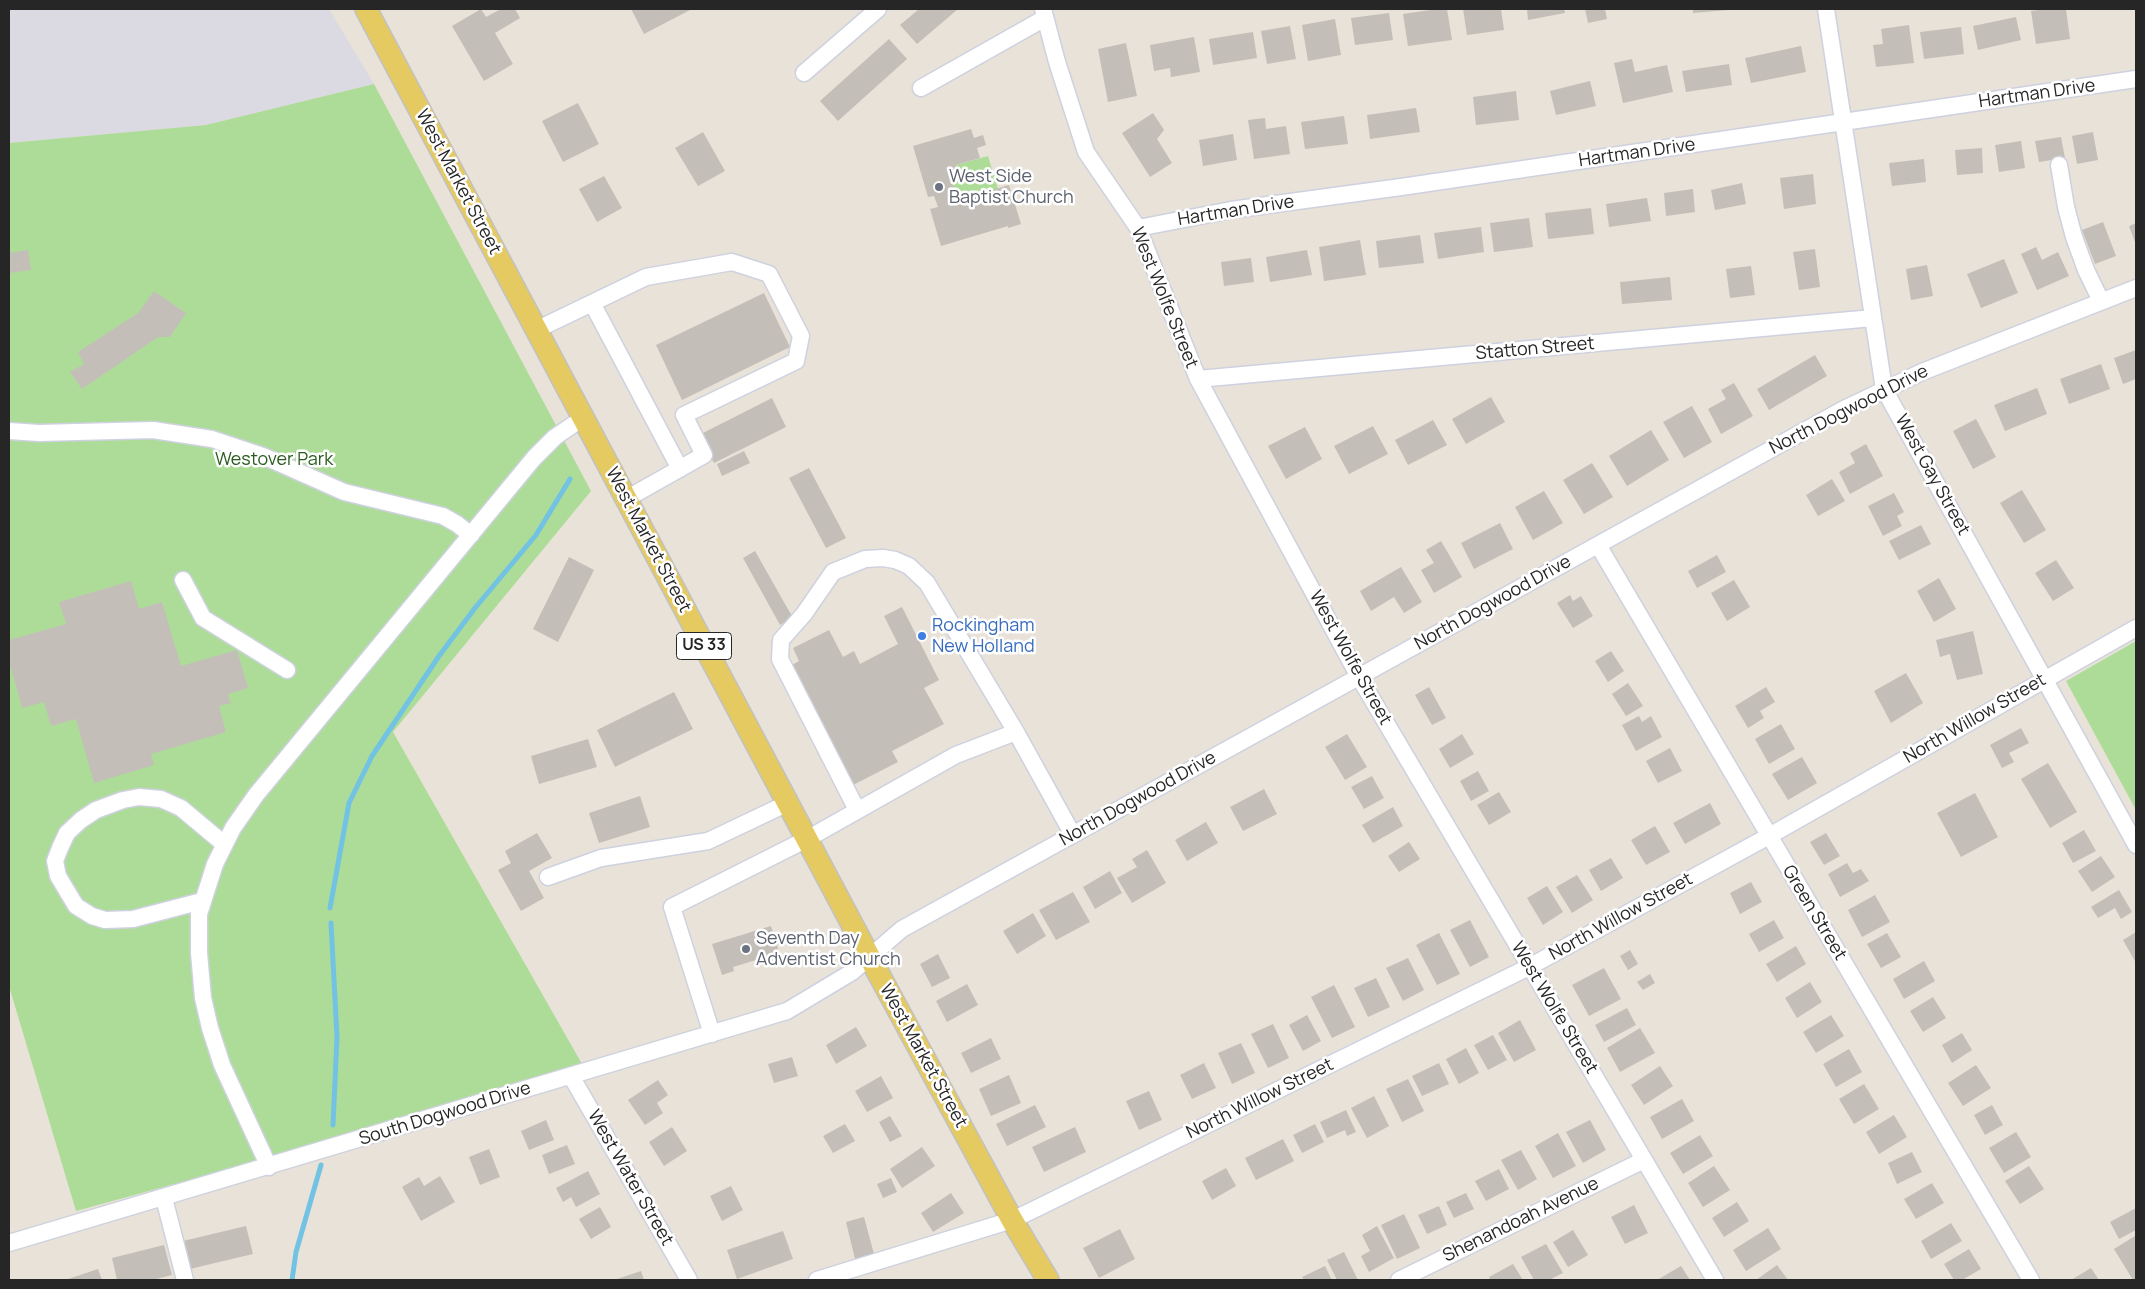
<!DOCTYPE html>
<style>
body{margin:0}
#map{position:relative;width:2145px;height:1289px;overflow:hidden;background:#e8e2d8;font-family:Manrope,sans-serif}
canvas{display:block}
.frame{position:absolute;inset:0;border:10px solid #262626;pointer-events:none}
</style>
<div id="map">
<canvas width="2145" height="1289"></canvas>
<div class="frame"></div>
</div>
<script>
const c = document.querySelector('canvas').getContext('2d');
c.lineJoin = 'round';
function fillPath(path, color) { c.fillStyle = color; c.fill(path, 'evenodd'); }
const toPath = rows => new Path2D(rows.map(r => 'M' + r).join(''));
function stroke(path, color, width, dash) { c.strokeStyle = color; c.lineWidth = width; c.lineCap = dash ? 'butt' : 'round'; c.setLineDash(dash || []); c.stroke(path); }
function drawText(font, color, halo, rows, align = 'center') {
  c.font = font + ' Manrope,sans-serif'; c.lineWidth = 5; c.setLineDash([]); c.textBaseline = 'middle'; c.strokeStyle = halo; c.fillStyle = color; for (const [text, x, y, turn = 0] of rows) {
    c.save(); c.translate(x, y); c.rotate((+turn || 0) * Math.PI / 180); c.textAlign = isNaN(turn) ? turn : align; if (halo) c.strokeText(text, 0, 0); c.fillText(text, 0, 0); c.restore();
  }
}
fillPath(toPath([
 [9,9,329,9,374,84,206,125,9,143]
]), '#dbd9e1');
fillPath(toPath([
 [374,84,591,491,393,732,586,1071,76,1211,9,986,9,143,206,125],
 [988,156,998,189,952,202,949,192,955,190,950,175,958,172,956,165],
 [2136,641,2136,810,2066,681]
]), '#addc98');
stroke(toPath([
 [330,908,349,803,372,756,439,656,475,608,536,535,570,479],
 [331,923,337,1037,333,1125],
 [292,1280,296,1252,321,1165]
]), '#72c2e4', 5);
fillPath(toPath([
 [481,9,486,17,501,9,515,9,520,18,495,33,513,64,484,81,452,26],
 [631,9,692,9,644,34],
 [919,9,958,9,917,44,900,25],
 [1437,9,1447,9,1452,40,1408,46,1403,14],
 [1463,9,1501,9,1504,30,1467,35],
 [1527,9,1564,9,1565,13,1528,20],
 [1585,9,1605,9,1607,19,1588,23],
 [1693,9,1729,9,1729,10,1693,13],
 [2045,9,2066,9,2070,39,2036,44,2031,11],
 [1389,13,1393,40,1355,45,1351,18],
 [2016,17,2021,40,1978,50,1973,26],
 [1335,19,1341,55,1308,61,1302,25],
 [1909,25,1914,63,1876,67,1873,45,1883,44,1881,29],
 [1290,26,1296,59,1267,64,1261,31],
 [1961,27,1964,54,1924,59,1920,32],
 [1253,32,1257,58,1213,65,1209,39],
 [1194,37,1200,72,1171,77,1170,68,1154,71,1150,45],
 [889,39,907,59,838,121,820,101],
 [1126,43,1137,96,1108,102,1098,49],
 [1801,46,1806,72,1751,83,1745,58],
 [1632,59,1635,72,1667,65,1673,92,1623,103,1614,63],
 [1729,64,1732,85,1686,92,1682,71],
 [1590,81,1596,106,1556,115,1550,91],
 [1516,91,1519,120,1476,125,1473,97],
 [578,103,599,144,563,162,542,121],
 [1416,108,1420,132,1370,139,1367,115],
 [1153,113,1164,130,1157,139,1172,163,1150,177,1122,133],
 [1344,116,1348,144,1305,149,1301,122],
 [1265,118,1266,129,1286,126,1290,154,1254,159,1248,120],
 [971,129,974,138,983,135,986,145,977,148,980,158,956,165,958,172,950,175,955,190,949,192,952,202,1009,185,1021,224,1008,228,1008,226,941,246,930,209,938,207,934,196,928,197,913,146],
 [703,132,725,171,698,186,675,148],
 [2093,132,2098,160,2077,164,2072,136],
 [1233,134,1237,160,1203,166,1199,140],
 [2061,137,2065,158,2039,162,2035,141],
 [2021,141,2025,168,1999,172,1995,145],
 [1982,148,1983,173,1957,175,1955,150],
 [1924,159,1926,182,1892,186,1889,163],
 [1813,174,1816,204,1784,209,1780,178],
 [604,176,622,208,597,222,579,189],
 [1742,183,1746,204,1715,210,1711,190],
 [1693,189,1695,212,1666,216,1664,193],
 [1647,198,1651,221,1609,227,1606,204],
 [1591,208,1594,234,1548,239,1545,213],
 [1529,218,1533,247,1494,252,1490,223],
 [2103,222,2116,256,2095,264,2082,230],
 [2136,223,2136,245,2129,226],
 [1481,227,1484,252,1438,259,1434,233],
 [1420,235,1424,263,1379,268,1376,241],
 [1360,240,1366,275,1324,281,1319,247],
 [2036,247,2042,260,2058,252,2069,276,2037,290,2021,254],
 [1815,249,1820,287,1799,290,1793,252],
 [28,250,31,270,9,273,9,253],
 [1307,250,1312,275,1270,282,1266,257],
 [1251,258,1254,282,1224,286,1221,262],
 [2004,259,2018,293,1981,308,1967,274],
 [1927,265,1933,296,1911,300,1906,269],
 [1751,266,1755,295,1730,298,1726,269],
 [1670,277,1672,300,1622,304,1620,282],
 [154,291,186,313,170,337,158,337,82,389,70,372,84,364,78,352,138,313],
 [764,293,790,347,682,400,656,345],
 [2136,350,2136,379,2123,384,2114,358],
 [1815,355,1827,376,1769,410,1757,389],
 [2101,364,2110,389,2069,404,2060,379],
 [1734,383,1753,416,1721,434,1708,409,1726,399,1721,390],
 [2037,388,2047,414,2005,431,1994,405],
 [1491,397,1505,422,1466,444,1452,419],
 [772,398,786,427,714,463,699,435],
 [1692,406,1712,442,1684,458,1663,422],
 [1976,419,1996,457,1973,469,1953,431],
 [1433,420,1447,445,1408,465,1395,440],
 [1373,426,1388,454,1349,474,1334,446],
 [1305,427,1322,459,1286,479,1268,446],
 [1651,430,1669,460,1627,486,1609,456],
 [1866,444,1883,476,1850,494,1839,472,1855,463,1850,453],
 [744,451,750,463,722,476,717,464],
 [1592,463,1613,497,1584,514,1563,480],
 [809,468,846,538,826,548,789,478],
 [1832,479,1845,501,1818,516,1806,495],
 [2022,490,2046,530,2024,543,2000,503],
 [1544,491,1563,523,1533,540,1515,507],
 [1894,493,1904,512,1897,516,1902,526,1883,536,1868,506],
 [1500,523,1513,549,1474,569,1461,543],
 [1921,525,1931,544,1899,560,1889,541],
 [1441,541,1462,577,1434,593,1421,570,1434,563,1426,550],
 [755,551,793,618,780,625,743,558],
 [1717,555,1726,572,1697,588,1688,571],
 [569,557,594,570,558,642,533,629],
 [2056,560,2074,588,2053,601,2035,573],
 [1401,567,1422,602,1404,613,1394,597,1371,611,1360,591],
 [1939,578,1956,609,1934,622,1917,591],
 [1734,580,1750,607,1727,621,1711,593],
 [131,581,139,609,162,602,181,666,237,650,248,688,228,694,231,703,219,706,226,732,151,754,154,765,94,783,76,719,51,726,44,702,22,708,9,661,9,640,66,624,59,602],
 [1570,595,1573,601,1581,596,1593,616,1573,628,1557,603],
 [902,607,939,680,924,688,944,724,892,751,898,762,853,785,792,665,799,661,793,648,829,630,843,657,854,651,860,664,898,644,884,616],
 [1973,631,1983,674,1957,680,1950,654,1940,657,1936,640],
 [1611,651,1624,671,1608,682,1595,661],
 [1906,673,1923,703,1891,723,1874,691],
 [1628,683,1643,706,1626,716,1612,694],
 [1429,687,1446,718,1432,725,1415,695],
 [1766,687,1775,702,1760,711,1764,718,1748,728,1735,706],
 [674,692,693,729,615,767,597,730],
 [1639,716,1642,722,1651,716,1662,737,1636,751,1622,725],
 [1781,724,1795,749,1769,764,1755,739],
 [2021,728,2029,743,2009,753,2014,762,2002,768,1990,745],
 [1347,734,1367,767,1345,780,1325,747],
 [1462,734,1474,754,1450,768,1439,749],
 [588,739,597,767,539,784,531,756],
 [1670,748,1682,771,1658,783,1646,761],
 [1802,757,1817,783,1788,800,1772,774],
 [2048,763,2077,812,2050,828,2021,779],
 [1478,771,1489,791,1471,801,1460,781],
 [1372,776,1384,798,1364,809,1351,787],
 [1264,789,1277,814,1243,831,1230,807],
 [1499,792,1511,812,1489,825,1477,805],
 [1975,793,1998,837,1961,857,1937,813],
 [640,796,650,827,599,843,589,813],
 [1710,803,1721,824,1685,844,1673,823],
 [1393,807,1403,826,1373,843,1362,825],
 [1206,822,1218,843,1187,861,1175,840],
 [1655,826,1670,852,1646,865,1631,840],
 [2084,830,2096,851,2073,863,2062,843],
 [537,833,552,858,529,871,544,898,521,911,498,870,511,863,505,851],
 [1826,833,1840,856,1824,865,1810,842],
 [1409,842,1420,859,1399,872,1388,856],
 [1147,850,1166,883,1132,903,1117,878,1137,867,1132,859],
 [2101,856,2115,877,2092,892,2078,871],
 [1611,858,1623,878,1601,891,1589,870],
 [1847,863,1853,873,1861,869,1869,881,1840,897,1828,874],
 [1110,871,1122,893,1095,909,1083,887],
 [1577,875,1593,900,1572,913,1556,887],
 [1751,882,1762,902,1740,914,1730,893],
 [1547,886,1563,912,1543,925,1527,898],
 [2119,890,2132,912,2121,919,2115,908,2098,918,2091,907],
 [1073,892,1090,922,1056,940,1039,910],
 [1875,895,1890,922,1862,937,1848,910],
 [1033,913,1046,936,1017,954,1003,931],
 [1470,920,1489,957,1470,967,1450,930],
 [1774,920,1784,938,1759,952,1749,934],
 [771,926,774,935,778,934,781,944,777,945,779,953,733,967,734,971,722,975,712,944],
 [2136,932,2136,963,2123,940],
 [1439,933,1460,974,1437,985,1416,945],
 [1887,933,1901,957,1881,968,1867,944],
 [1796,946,1806,964,1777,982,1766,964],
 [1630,950,1638,964,1628,970,1620,956],
 [938,954,950,978,932,987,920,964],
 [1408,958,1424,990,1403,1001,1386,968],
 [1924,961,1935,981,1904,999,1893,979],
 [1604,968,1621,999,1589,1016,1572,985],
 [1650,974,1655,983,1643,990,1637,982],
 [1376,978,1390,1007,1368,1017,1354,988],
 [1810,982,1822,1002,1797,1018,1785,998],
 [967,984,978,1005,947,1022,936,1001],
 [1334,985,1355,1027,1332,1038,1311,997],
 [1933,997,1946,1018,1923,1032,1910,1011],
 [1627,1008,1636,1025,1604,1042,1595,1025],
 [1307,1015,1321,1041,1303,1051,1289,1025],
 [1831,1015,1844,1036,1816,1053,1803,1032],
 [1520,1020,1536,1050,1514,1062,1498,1033],
 [1273,1024,1289,1058,1268,1068,1251,1034],
 [856,1027,867,1046,836,1064,826,1045],
 [1640,1028,1655,1053,1620,1072,1607,1048],
 [1962,1033,1972,1050,1952,1063,1942,1045],
 [1493,1035,1507,1060,1488,1070,1474,1045],
 [991,1038,1001,1059,971,1073,961,1053],
 [1241,1043,1255,1073,1232,1084,1218,1053],
 [1466,1048,1479,1073,1459,1084,1446,1059],
 [1849,1049,1862,1072,1836,1087,1823,1064],
 [792,1057,798,1076,774,1083,768,1064],
 [1204,1063,1216,1088,1192,1099,1180,1075],
 [1439,1063,1449,1084,1422,1096,1412,1076],
 [1976,1065,1991,1088,1963,1106,1948,1083],
 [1660,1066,1673,1086,1644,1105,1631,1085],
 [1009,1075,1021,1103,991,1116,979,1089],
 [881,1076,893,1098,867,1112,855,1091],
 [1408,1079,1424,1111,1402,1122,1386,1089],
 [658,1080,668,1095,657,1103,663,1113,645,1125,628,1100],
 [1864,1084,1879,1109,1854,1124,1839,1099],
 [1149,1091,1162,1120,1139,1130,1126,1101],
 [1374,1096,1389,1126,1367,1138,1351,1108],
 [1682,1099,1694,1121,1662,1139,1650,1117],
 [1035,1105,1046,1127,1007,1146,996,1124],
 [1992,1105,2003,1125,1985,1135,1974,1115],
 [1346,1110,1356,1132,1347,1136,1345,1130,1327,1138,1320,1122],
 [1894,1115,1907,1137,1879,1154,1866,1132],
 [890,1116,902,1136,890,1142,879,1122],
 [546,1120,554,1140,529,1150,521,1131],
 [1590,1120,1606,1150,1583,1163,1566,1132],
 [845,1124,855,1141,833,1153,823,1136],
 [1315,1124,1324,1142,1302,1153,1293,1135],
 [672,1127,687,1151,664,1166,649,1142],
 [1075,1127,1086,1152,1044,1172,1032,1147],
 [2016,1132,2031,1157,2004,1173,1989,1148],
 [1558,1133,1576,1166,1553,1178,1535,1146],
 [1700,1135,1713,1156,1683,1174,1670,1153],
 [1283,1139,1294,1161,1256,1180,1245,1158],
 [567,1145,575,1164,549,1174,542,1155],
 [922,1147,935,1166,902,1188,890,1169],
 [489,1149,500,1177,480,1185,469,1157],
 [1521,1150,1537,1179,1518,1190,1501,1160],
 [1912,1152,1922,1172,1897,1184,1888,1163],
 [1714,1166,1730,1190,1703,1207,1688,1183],
 [2029,1166,2044,1189,2020,1204,2005,1181],
 [1226,1168,1236,1186,1212,1200,1202,1181],
 [1499,1169,1509,1189,1486,1201,1475,1181],
 [588,1171,600,1194,576,1207,571,1197,563,1202,556,1188],
 [440,1176,455,1202,421,1221,402,1187,419,1177,424,1186],
 [891,1178,897,1192,883,1198,877,1184],
 [1932,1183,1944,1203,1916,1219,1904,1199],
 [731,1186,743,1210,722,1221,710,1196],
 [951,1193,964,1213,933,1232,921,1213],
 [1466,1193,1474,1209,1454,1218,1446,1202],
 [1737,1202,1749,1221,1724,1237,1712,1218],
 [1634,1205,1648,1233,1625,1244,1611,1217],
 [1439,1206,1447,1225,1427,1234,1418,1215],
 [600,1207,611,1227,591,1239,579,1219],
 [2136,1208,2136,1230,2119,1239,2110,1222],
 [1404,1214,1420,1248,1397,1259,1381,1225],
 [864,1217,874,1254,855,1259,846,1222],
 [1951,1223,1962,1241,1931,1259,1921,1241],
 [246,1226,253,1254,190,1269,183,1241],
 [1377,1226,1394,1258,1369,1272,1361,1256,1370,1251,1362,1235],
 [1768,1228,1781,1249,1746,1271,1733,1250],
 [1120,1229,1135,1259,1099,1278,1083,1248],
 [1573,1230,1588,1255,1568,1267,1553,1242],
 [783,1231,793,1259,737,1279,727,1250],
 [2135,1236,2136,1278,2133,1280,2114,1249],
 [1546,1244,1563,1273,1549,1280,1534,1280,1521,1257],
 [164,1245,172,1275,152,1280,117,1280,112,1258],
 [1969,1249,1981,1269,1962,1280,1954,1280,1944,1264],
 [1344,1252,1358,1280,1337,1280,1327,1260],
 [1513,1264,1523,1280,1490,1280,1489,1277],
 [1777,1265,1788,1280,1756,1280],
 [1325,1266,1332,1280,1304,1280,1302,1277],
 [1681,1266,1690,1280,1657,1280],
 [2091,1268,2099,1280,2071,1280],
 [98,1269,102,1280,65,1280],
 [641,1271,644,1280,614,1280]
]), '#c3bfb8');
const minor = toPath([
 [1043,9,1057,62,1086,152,1138,228,1198,379,1359,677,1715,1280],
 [1826,9,1884,389,2136,845],
 [804,73,878,9],
 [921,88,1045,18],
 [2059,165,2066,207,2074,237,2086,270,2101,301],
 [1138,228,1231,210,1401,187,2136,79],
 [592,303,680,469],
 [536,330,646,277,732,262,769,274,801,336,796,361,684,415,704,455,626,499],
 [1198,379,1873,318],
 [9,431,39,433,153,430,212,439,263,456,344,492,443,516,457,524,471,535],
 [1598,545,2031,1280],
 [183,580,203,618,287,670],
 [857,810,780,659,781,640,804,614,833,572,865,559,883,558,895,560,909,566,927,583,1016,732,1073,835],
 [548,877,601,858,708,841,788,803],
 [202,901,133,919,105,920,92,916,76,906,58,876,55,861,60,848,67,833,81,820,96,810,123,800,139,797,161,799,181,808,224,844],
 [712,1034,672,907,807,839,956,755,1016,732],
 [571,1076,689,1280],
 [269,1167,222,1065,210,1028,203,998,199,953,199,914,215,864,233,828,256,795,534,458,555,437,583,418],
 [164,1198,185,1280],
 [9,1243,787,1011,852,972,902,929,1844,409,1922,372,2136,288],
 [817,1280,1012,1220,1029,1212,1529,967,1769,836,2136,628],
 [1399,1280,1644,1160]
]);
const major = toPath([
 [366,9,870,958,1012,1220,1048,1280]
]);
stroke(minor, '#ced1df', 19);
stroke(major, '#c2c2c2', 24);
stroke(minor, '#fff', 16);
stroke(major, '#e5ca61', 21);
for (const [x, y, r, color] of [
 [939,187,5,"#6b7280"],
 [922,636,5,"#3f7fe0"],
 [746,949,5,"#6b7280"]
]) { const dot = new Path2D(); dot.arc(x, y, r, 0, 2 * Math.PI); c.fillStyle = color; c.fill(dot); stroke(dot, '#fff', 2); }
for (const [x, y, w] of [
 [704,646,55]
]) { const box = new Path2D(); box.roundRect(x - w / 2, y - 13.5, w, 27, 4); c.fillStyle = '#fff'; c.fill(box); stroke(box, '#262626', 1); }
drawText('bold 16px', '#262626', null, [
 ["US 33",704,646]
]);
drawText('18px', '#262626', '#fff', [
 ["Hartman Drive",2037,94,-8],
 ["Hartman Drive",1637,153,-8],
 ["West Market Street",458,182,62],
 ["Hartman Drive",1236,211,-9],
 ["West Wolfe Street",1164,298,68],
 ["Statton Street",1535,349,-5],
 ["North Dogwood Drive",1849,410,-27],
 ["West Gay Street",1932,475,61],
 ["West Market Street",648,540,62],
 ["North Dogwood Drive",1493,603,-29],
 ["West Wolfe Street",1350,658,61],
 ["North Willow Street",1975,719,-30],
 ["North Dogwood Drive",1138,799,-29],
 ["Green Street",1814,913,59],
 ["North Willow Street",1621,917,-29],
 ["West Wolfe Street",1554,1008,59],
 ["West Market Street",923,1056,61],
 ["North Willow Street",1260,1099,-26],
 ["South Dogwood Drive",445,1114,-17],
 ["West Water Street",630,1178,60],
 ["Shenandoah Avenue",1521,1220,-26]
]);
drawText('18px', '#5b616d', '#fff', [
 ["West Side",949,177],
 ["Baptist Church",949,198],
 ["Seventh Day",756,939],
 ["Adventist Church",756,960]
], 'left');
drawText('18px', '#295c1e', '#fff', [
 ["Westover Park",274,460]
]);
drawText('18px', '#366cbe', '#fff', [
 ["Rockingham",932,626],
 ["New Holland",932,647]
], 'left');
</script>
